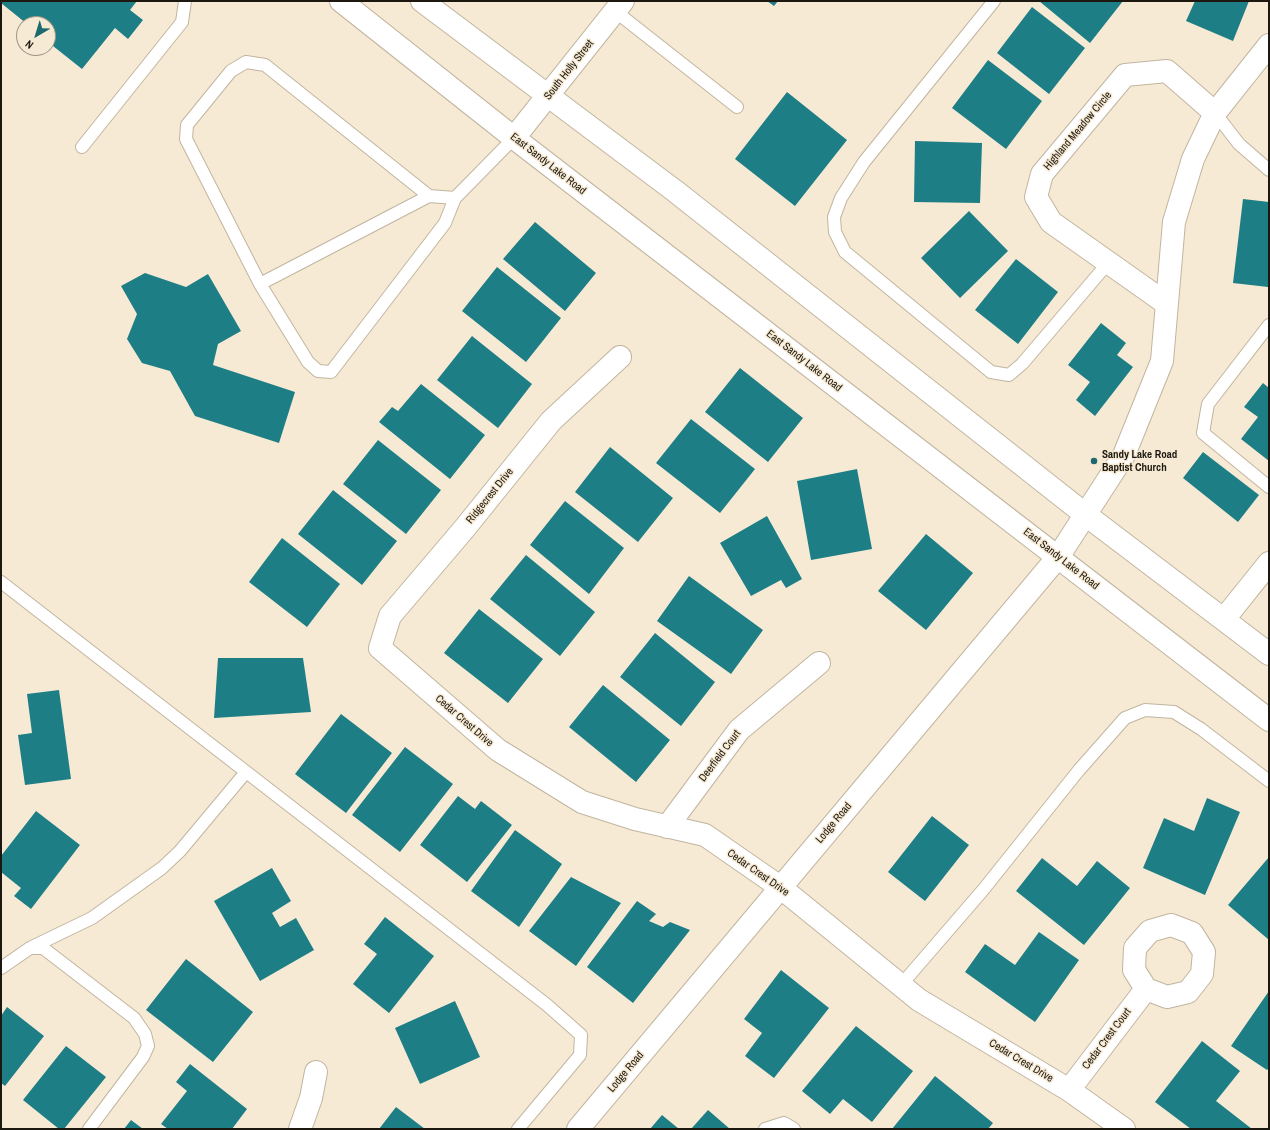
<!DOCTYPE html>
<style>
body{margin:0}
#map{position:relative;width:1270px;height:1130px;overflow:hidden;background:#f7ead4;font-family:"Archivo Narrow",sans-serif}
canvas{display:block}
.frame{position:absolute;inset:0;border:2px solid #1c1810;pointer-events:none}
.north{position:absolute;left:16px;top:16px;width:40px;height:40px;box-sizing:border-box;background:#f7ead4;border:1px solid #9f9686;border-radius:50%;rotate:218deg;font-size:11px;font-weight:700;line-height:16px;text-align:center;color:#1c1810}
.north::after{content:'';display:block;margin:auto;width:14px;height:18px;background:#1c696f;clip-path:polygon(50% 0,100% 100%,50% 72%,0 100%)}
</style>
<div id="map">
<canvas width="1270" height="1130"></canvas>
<div class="frame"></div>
<div class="north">N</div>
</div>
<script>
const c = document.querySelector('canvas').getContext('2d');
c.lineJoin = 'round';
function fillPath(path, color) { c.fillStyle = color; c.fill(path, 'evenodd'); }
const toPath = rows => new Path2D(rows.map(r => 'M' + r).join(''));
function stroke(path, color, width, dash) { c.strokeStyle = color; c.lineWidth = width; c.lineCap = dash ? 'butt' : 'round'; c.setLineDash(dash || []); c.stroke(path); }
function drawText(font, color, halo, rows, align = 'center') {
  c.font = font + ' "Archivo Narrow",sans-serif'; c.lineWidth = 3; c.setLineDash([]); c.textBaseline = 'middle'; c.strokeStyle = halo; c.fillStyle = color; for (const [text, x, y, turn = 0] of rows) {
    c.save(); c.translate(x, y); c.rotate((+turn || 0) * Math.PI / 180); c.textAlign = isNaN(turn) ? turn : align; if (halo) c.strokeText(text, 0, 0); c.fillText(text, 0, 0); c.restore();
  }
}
fillPath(toPath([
 [1,1,137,1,130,10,143,20,128,39,115,28,82,69,48,42,48,24,27,24,1,3],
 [767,1,778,1,774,6],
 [1039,1,1123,1,1090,43],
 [1195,1,1249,1,1233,41,1186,21],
 [1032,7,1085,48,1049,94,997,53],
 [988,60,1042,101,1006,149,952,108],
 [787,92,847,140,795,206,735,159],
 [915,141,982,143,980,203,914,202],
 [1243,199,1269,202,1268,287,1233,283],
 [969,211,1008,251,960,298,921,258],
 [535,222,596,273,565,311,503,259],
 [1016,259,1058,292,1018,344,975,310],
 [497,267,561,318,526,362,462,311],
 [145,273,186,287,208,274,241,331,218,344,213,365,295,392,279,443,195,416,170,371,142,363,127,339,137,314,121,286],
 [1101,323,1126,343,1117,355,1133,367,1095,416,1076,400,1090,382,1068,365],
 [472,336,532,384,498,428,437,380],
 [740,368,803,418,768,462,705,412],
 [1263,383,1269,388,1269,461,1241,439,1258,417,1244,407],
 [421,384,485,435,450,479,379,422,392,407,398,411],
 [691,419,755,469,720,513,656,463],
 [378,440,441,490,406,534,343,484],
 [610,447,673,498,638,542,575,492],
 [1203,452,1259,495,1238,522,1183,478],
 [857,469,872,549,811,560,797,481],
 [333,490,397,541,362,585,298,534],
 [565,501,624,548,589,594,530,545],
 [767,516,802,579,786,588,781,580,751,596,720,543],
 [926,534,973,573,926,630,878,591],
 [282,538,340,584,307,627,249,582],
 [526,555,595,612,560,656,490,599],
 [689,576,763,630,731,674,657,621],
 [479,609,543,659,508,703,444,653],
 [655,633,715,682,681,726,620,677],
 [218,658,303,658,311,712,214,718],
 [603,685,670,740,636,782,569,727],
 [59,690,71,779,25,785,18,735,32,733,27,694],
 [341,714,392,753,346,813,295,774],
 [405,747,453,784,400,852,352,815],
 [458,796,475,809,481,801,512,825,467,882,420,845],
 [1207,798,1240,812,1205,895,1143,868,1164,818,1194,831],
 [36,811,80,845,31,909,14,896,21,888,1,872,1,856],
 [932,816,969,845,925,901,888,872],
 [515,830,562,864,519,927,471,891],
 [1269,857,1269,940,1228,905],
 [1042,858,1077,886,1097,861,1130,888,1084,945,1016,891],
 [272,868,291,901,272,913,280,927,296,918,314,950,260,981,214,901],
 [571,877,621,903,576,966,529,931],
 [637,901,656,914,649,921,663,927,670,922,690,930,633,1003,587,967],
 [385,917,434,956,389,1013,353,984,377,954,364,944],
 [1039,932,1079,960,1035,1022,965,972,985,944,1015,965],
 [186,959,253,1012,213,1062,146,1010],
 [781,970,829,1008,774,1078,745,1056,762,1033,744,1019],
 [1269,991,1269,1068,1267,1070,1231,1046],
 [455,1001,480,1057,420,1084,395,1028],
 [7,1007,44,1036,5,1086,1,1083,1,1016],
 [856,1026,913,1071,872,1122,843,1099,830,1114,802,1091],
 [1202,1041,1240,1071,1216,1101,1252,1129,1191,1129,1155,1102],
 [66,1046,106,1077,64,1129,59,1129,23,1100],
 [190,1064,247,1109,232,1129,168,1129,161,1124,187,1091,176,1082],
 [935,1076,993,1123,988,1129,892,1129],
 [396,1107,425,1129,379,1129],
 [708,1110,730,1129,691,1129],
 [662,1115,679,1129,650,1129],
 [131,1120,143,1129,124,1129]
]), '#1e7e85');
const lane = toPath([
 [994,1,864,162,841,198,834,217,835,232,845,252,991,372,1009,375,1022,364,1108,263],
 [615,11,737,107],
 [1215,113,1239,144,1269,170],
 [82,147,182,22,185,1],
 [455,198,445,223,331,372,318,371,308,362,260,284,429,196,455,198,514,138],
 [260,284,186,139,187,125,231,71,246,62,265,65,429,196],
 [1269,325,1208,404,1203,433,1269,487],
 [1,582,547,1005,581,1035,580,1055,518,1129],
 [32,947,92,918,162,868,180,851,246,772],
 [1,968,30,948,43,948,134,1018,145,1034,148,1046,143,1057,89,1129],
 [901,985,983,890,1079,770,1125,718,1145,710,1174,712,1201,729,1269,781],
 [765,1129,784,1123,794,1129]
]);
const street = toPath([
 [514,138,623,1],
 [1167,304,1051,222,1036,197,1042,174,1125,75,1167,71,1215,113],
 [620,357,551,421,464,529,390,616,380,648,498,750,582,802,635,819,705,835,780,887,919,1000,1069,1090,1124,1129],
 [1224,619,1269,563],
 [667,827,739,730,819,663],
 [1171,925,1192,933,1204,952,1202,974,1188,992,1167,997,1146,989,1134,970,1135,948,1150,931,1171,925],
 [1069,1090,1146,989],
 [300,1129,311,1098,316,1072],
 [578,1129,1058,557,1124,455,1162,361,1174,222,1193,159,1215,113,1269,45]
]);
const secondary = toPath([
 [341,1,514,138,1269,720],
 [422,1,675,191,1086,515,1269,654]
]);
stroke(lane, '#c1b5a0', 14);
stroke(street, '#c1b5a0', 24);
stroke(secondary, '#c1b5a0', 24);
stroke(lane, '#fff', 12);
stroke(street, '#fff', 22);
stroke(secondary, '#fff', 22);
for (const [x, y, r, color] of [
 [1094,461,4,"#1c696f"]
]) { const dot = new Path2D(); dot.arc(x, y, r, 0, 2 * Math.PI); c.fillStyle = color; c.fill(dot); stroke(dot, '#f7ead4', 1.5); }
drawText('11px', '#1c1810', '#f7ead4', [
 ["South Holly Street",569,70,-52],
 ["Highland Meadow Circle",1078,131,-50],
 ["East Sandy Lake Road",548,164,38],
 ["East Sandy Lake Road",804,361,38],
 ["Ridgecrest Drive",490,496,-51],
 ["East Sandy Lake Road",1061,559,38],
 ["Cedar Crest Drive",464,721,41],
 ["Deerfield Court",720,756,-53],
 ["Lodge Road",834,823,-50],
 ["Cedar Crest Drive",758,873,35],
 ["Cedar Crest Court",1107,1039,-53],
 ["Cedar Crest Drive",1021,1061,31],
 ["Lodge Road",626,1072,-50]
]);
drawText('bold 11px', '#1c1810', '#f7ead4', [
 ["Sandy Lake Road",1102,455],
 ["Baptist Church",1102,468]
], 'left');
</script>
